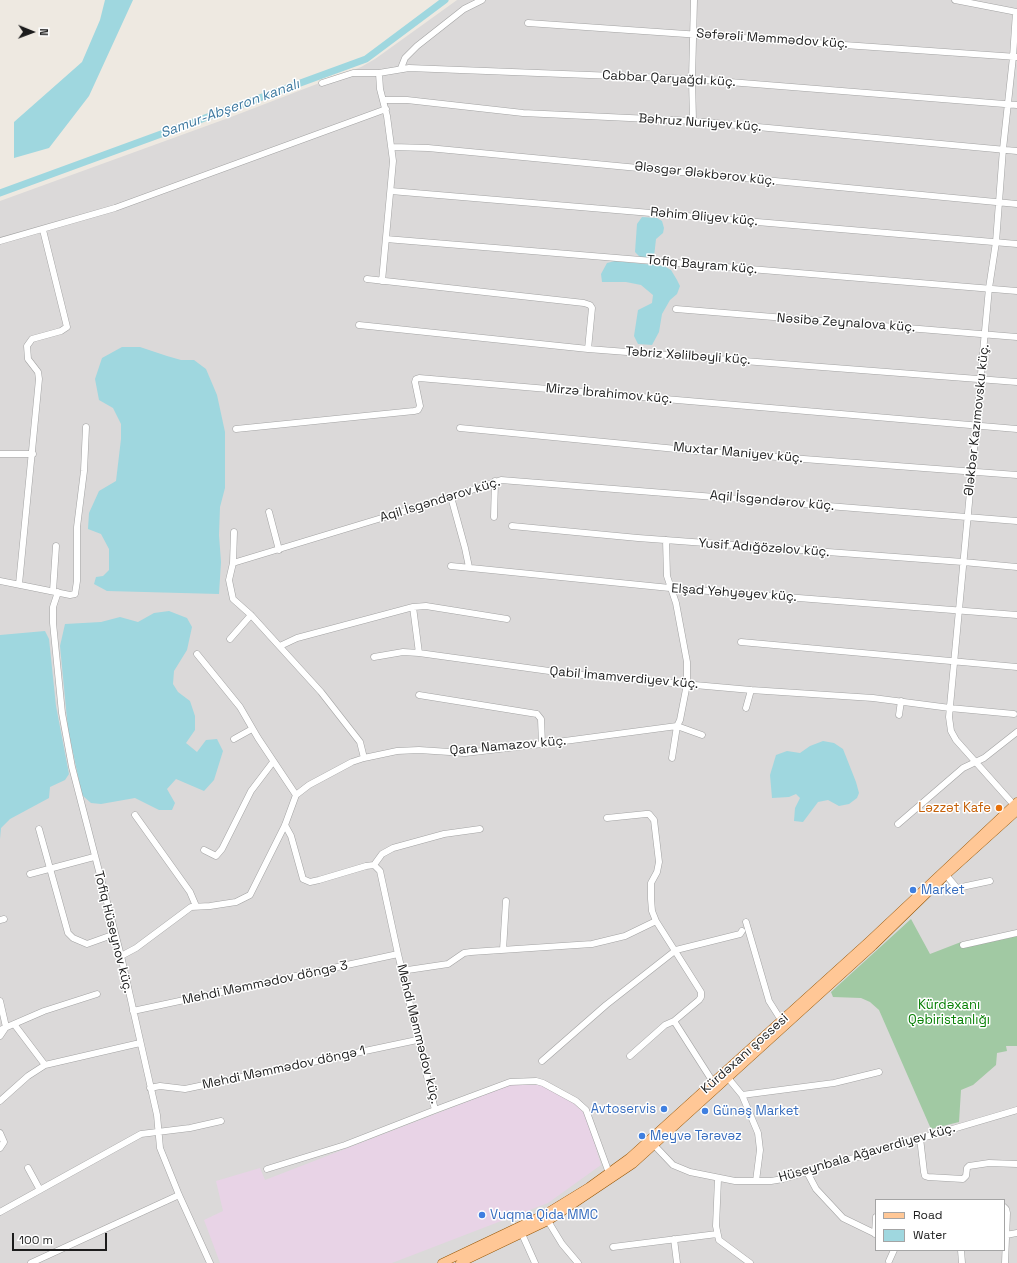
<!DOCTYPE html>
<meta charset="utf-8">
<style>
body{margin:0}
#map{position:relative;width:1017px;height:1263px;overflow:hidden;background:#eee9e1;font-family:"Space Grotesk",sans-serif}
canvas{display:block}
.legend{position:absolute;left:875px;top:1199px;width:130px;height:52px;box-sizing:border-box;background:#fff;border:1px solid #a4a4a4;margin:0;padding:5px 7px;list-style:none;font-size:12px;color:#1c1c1c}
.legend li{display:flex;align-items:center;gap:8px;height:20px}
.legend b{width:20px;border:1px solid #a4a4a4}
.north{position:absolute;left:12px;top:12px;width:40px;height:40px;-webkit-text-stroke:3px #fff;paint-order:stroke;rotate:91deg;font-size:11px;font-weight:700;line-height:16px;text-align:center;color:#1c1c1c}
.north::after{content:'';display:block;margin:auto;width:14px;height:18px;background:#1c1c1c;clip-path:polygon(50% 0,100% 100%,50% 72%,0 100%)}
.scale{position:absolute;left:12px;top:1233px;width:95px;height:18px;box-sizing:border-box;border:2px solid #1c1c1c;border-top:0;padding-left:5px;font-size:12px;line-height:14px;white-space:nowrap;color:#1c1c1c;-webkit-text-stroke:3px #fff;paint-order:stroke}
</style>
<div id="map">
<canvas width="1017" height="1263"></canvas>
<ul class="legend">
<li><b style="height:5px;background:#ffc796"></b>Road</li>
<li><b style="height:11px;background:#9fd7df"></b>Water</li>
</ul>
<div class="north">N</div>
<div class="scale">100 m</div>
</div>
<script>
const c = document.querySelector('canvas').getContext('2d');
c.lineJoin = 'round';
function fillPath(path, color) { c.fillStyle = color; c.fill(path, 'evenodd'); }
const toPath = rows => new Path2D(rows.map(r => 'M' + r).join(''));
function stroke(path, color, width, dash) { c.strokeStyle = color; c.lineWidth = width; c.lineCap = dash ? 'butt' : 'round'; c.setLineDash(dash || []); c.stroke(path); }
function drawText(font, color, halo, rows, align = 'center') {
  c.font = font + ' "Space Grotesk",sans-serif'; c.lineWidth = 3; c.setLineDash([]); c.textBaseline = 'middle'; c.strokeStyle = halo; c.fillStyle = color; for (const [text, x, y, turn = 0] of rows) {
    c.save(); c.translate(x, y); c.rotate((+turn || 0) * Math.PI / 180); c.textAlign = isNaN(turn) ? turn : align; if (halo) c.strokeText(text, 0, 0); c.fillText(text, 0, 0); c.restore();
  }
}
fillPath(toPath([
 [457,0,1017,0,1017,1263,0,1263,0,201,231,117,361,67,375,59],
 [876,1200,1004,1200,1004,1250,876,1250]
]), '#dbd9d9');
fillPath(toPath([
 [513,1084,540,1085,571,1101,586,1114,601,1165,548,1203,392,1263,220,1263,204,1220,223,1211,216,1181,260,1168,265,1180]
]), '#e8d3e6');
fillPath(toPath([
 [911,919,930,954,961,942,963,948,1017,936,1017,1046,1006,1046,1007,1051,997,1053,996,1065,973,1085,961,1090,959,1122,931,1129,879,1010,870,1002,861,998,833,997,831,992]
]), '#a1c9a3');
fillPath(toPath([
 [105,0,133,0,89,96,49,148,14,158,14,122,82,62,100,20],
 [642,217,657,218,662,221,664,228,663,233,656,239,654,257,640,257,635,252,637,224],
 [615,261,664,266,671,270,677,280,680,286,677,294,670,300,662,314,659,332,652,345,638,344,634,336,638,310,652,303,653,295,641,285,626,282,602,282,601,274,607,263],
 [122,347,140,347,167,356,181,360,194,360,206,369,217,395,225,432,225,488,220,507,219,535,221,562,219,594,107,591,94,584,96,577,103,576,109,570,109,549,101,534,88,529,89,513,99,491,116,481,121,439,121,424,113,408,99,400,95,379,102,358],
 [169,611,187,618,192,627,187,650,174,671,173,684,178,692,190,701,195,716,195,730,186,743,197,752,206,740,217,739,223,751,214,780,204,791,176,779,167,789,175,803,172,810,159,810,135,798,101,804,91,803,82,795,68,729,60,646,65,624,101,622,120,617,138,622,154,613],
 [45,631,49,639,56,706,69,774,65,780,50,787,49,798,10,819,1,828,0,839,0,635],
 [823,741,834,743,843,749,856,782,859,793,857,798,849,804,839,806,828,800,818,802,803,822,794,821,795,808,800,798,796,794,789,797,772,798,770,775,776,755,787,751,800,753,810,746]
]), '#9fd7df');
stroke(toPath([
 [0,193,366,59,445,0]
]), '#9fd7df', 7);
const minor = toPath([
 [955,0,1017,12],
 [528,23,1017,57],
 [401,68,405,58,417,46,464,9,482,0],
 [379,73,380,89,387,116,393,161,382,281],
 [322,83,353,73,379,73,409,68,692,79,1017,105],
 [383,100,407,100,523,113,693,121,1017,151],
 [693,121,692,79,694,0],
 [392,147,428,148,1017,204],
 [391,191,1017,244],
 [386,239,1017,291],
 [0,241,115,208,386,109],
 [367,279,584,303,590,305,592,308,588,349],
 [676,309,1017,337],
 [359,325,588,349,1017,382],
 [460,428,697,451,1017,475],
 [236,429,414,411,418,410,420,406,415,382,416,379,419,378,1017,429],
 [0,454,33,454],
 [451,497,465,548,469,567],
 [269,512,279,550],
 [494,517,495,481],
 [512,526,638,538,963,562,1017,567],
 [233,563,234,532],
 [451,566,670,588,1017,615],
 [0,581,70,595,75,594,77,581,77,527,84,471,86,427],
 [19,584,39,379,38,372,28,359,27,346,32,339,61,331,67,327,43,230],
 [53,591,56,546],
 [58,592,53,607,53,623,62,713,72,767,121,956,157,1115,160,1148,179,1195,210,1263],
 [413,607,426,606,507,619],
 [230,639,251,615],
 [741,642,1017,667],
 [280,646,297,638,413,607,419,653,571,674,751,690,873,698,950,708,1014,714],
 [197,654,240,707,258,738,296,795],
 [374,657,403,652,419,653],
 [419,695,537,714,541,719,542,744],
 [746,708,751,690],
 [899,715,901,701],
 [234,739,252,729],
 [364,758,360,742,321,692,251,615,233,599,229,580,233,563,451,497,501,480,1017,521],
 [672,758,677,726,702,735],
 [1014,805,956,740,951,731,949,717,989,288,996,242,1003,149,1013,57,1016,12],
 [135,815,190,892,196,906],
 [607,818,646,814,649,814,654,820,659,862,657,872,651,883,651,899,652,911,656,921],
 [898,824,963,768,984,758,1017,732],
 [285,825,291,836,303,879,310,882,319,880,366,866,374,865,380,871,398,954,435,1110,510,1082,536,1081,543,1083,576,1101,586,1110,609,1173],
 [39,829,68,933,73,938,87,944,115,934],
 [204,850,216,856,222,849,251,791,273,762],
 [374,865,382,854,393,848,444,834,480,829],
 [30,874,94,857],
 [946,875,957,888,990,881],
 [0,920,4,919],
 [746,922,769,1001,781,1020],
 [963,945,1017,933],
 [503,950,506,901],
 [121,956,136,948,191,907,210,906,236,902,250,895,285,825,296,795,309,785,352,762,364,758,397,751,419,750,465,753,542,744,677,726,680,720,687,684,687,662,676,603,667,576,666,540],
 [401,971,448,964,464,953,471,952,592,944,625,936,656,921,701,992,701,997,699,1000,674,1021,713,1082],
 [0,1001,6,1027,0,1036],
 [133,1011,398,954],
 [14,1024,45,1065],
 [0,1030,44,1011,97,994],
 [630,1056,665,1025,674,1021],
 [542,1061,606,1005,676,950,740,934,742,931],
 [728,1078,742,1095,758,1133,760,1150,756,1181],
 [150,1088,160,1086,185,1089,417,1040],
 [742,1095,834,1083,879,1072],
 [0,1101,28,1076,45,1065,140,1043],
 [0,1133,4,1142,0,1148],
 [920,1138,924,1172,925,1176,928,1177,963,1179,966,1176,967,1168,969,1166,989,1163,1017,1164],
 [654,1145,673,1165,690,1172,735,1181,771,1181,783,1179,1017,1110],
 [28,1168,40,1190],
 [267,1169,345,1145,435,1110],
 [807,1172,816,1189,843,1218,876,1234],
 [718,1179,716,1226,719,1240,750,1263],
 [1004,1207,1006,1209,1007,1213,1005,1263],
 [0,1212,141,1134,190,1128,221,1121],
 [548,1221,562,1244,578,1263],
 [522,1234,535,1263],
 [875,1234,876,1217],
 [1006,1235,1017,1233],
 [674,1239,677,1263],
 [613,1247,717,1234],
 [961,1250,962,1263],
 [889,1261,894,1250],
 [31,1263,179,1195]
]);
const major = toPath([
 [442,1263,545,1214,589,1187,629,1158,869,941,1017,802],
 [460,1263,548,1221,633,1164,873,946,946,875,1017,811]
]);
stroke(minor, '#a3a3a3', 7);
stroke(major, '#955400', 9);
stroke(minor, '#fff', 6);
stroke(major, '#ffc796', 8);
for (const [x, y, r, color] of [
 [999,808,4,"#e8710a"],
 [913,890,4,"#3f7fe0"],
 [664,1109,4,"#3f7fe0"],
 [705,1111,4,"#3f7fe0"],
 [642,1136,4,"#3f7fe0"],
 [482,1215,4,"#3f7fe0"]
]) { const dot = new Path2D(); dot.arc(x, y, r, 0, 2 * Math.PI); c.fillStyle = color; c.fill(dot); stroke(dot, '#fff', 1.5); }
drawText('13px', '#1c1c1c', '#fff', [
 ["Səfərəli Məmmədov küç.",772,39,4],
 ["Cabbar Qaryağdı küç.",669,79,3],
 ["Bəhruz Nuriyev küç.",700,123,4],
 ["Ələsgər Ələkbərov küç.",705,174,6],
 ["Rəhim Əliyev küç.",704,217,5],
 ["Tofiq Bayram küç.",702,265,5],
 ["Nəsibə Zeynalova küç.",846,323,4],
 ["Təbriz Xəlilbəyli küç.",688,356,4],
 ["Mirzə İbrahimov küç.",609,394,5],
 ["Ələkbər Kazımovsku küç.",977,420,-84],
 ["Muxtar Maniyev küç.",738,453,5],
 ["Aqil İsgəndərov küç.",440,500,-17],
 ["Aqil İsgəndərov küç.",772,501,5],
 ["Yusif Adığözəlov küç.",764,548,4],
 ["Elşad Yəhyəyev küç.",734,593,4],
 ["Qabil İmamverdiyev küç.",624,678,5],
 ["Qara Namazov küç.",508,746,-5],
 ["Tofiq Hüseynov küç.",113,932,76],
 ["Mehdi Məmmədov döngə 3",265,983,-12],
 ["Mehdi Məmmədov küç.",418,1034,76],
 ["Kürdəxanı şossesi",745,1054,-42],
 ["Mehdi Məmmədov döngə 1",284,1068,-12],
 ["Hüseynbala Ağaverdiyev küç.",867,1153,-16]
]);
drawText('13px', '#c56008', '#fff', [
 ["Ləzzət Kafe",991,808]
], 'right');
drawText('13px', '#366cbe', '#fff', [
 ["Market",921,890],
 ["Avtoservis",656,1109,"right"],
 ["Günəş Market",713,1111],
 ["Meyvə Tərəvəz",650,1136],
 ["Vuqma Qida MMC",490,1215]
], 'left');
drawText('13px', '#078005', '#fff', [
 ["Kürdəxanı",949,1005],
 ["Qəbiristanlığı",949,1020]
]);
drawText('italic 14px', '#3f7aa1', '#fff', [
 ["Samur-Abşeron kanalı",230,109,-20]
]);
</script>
